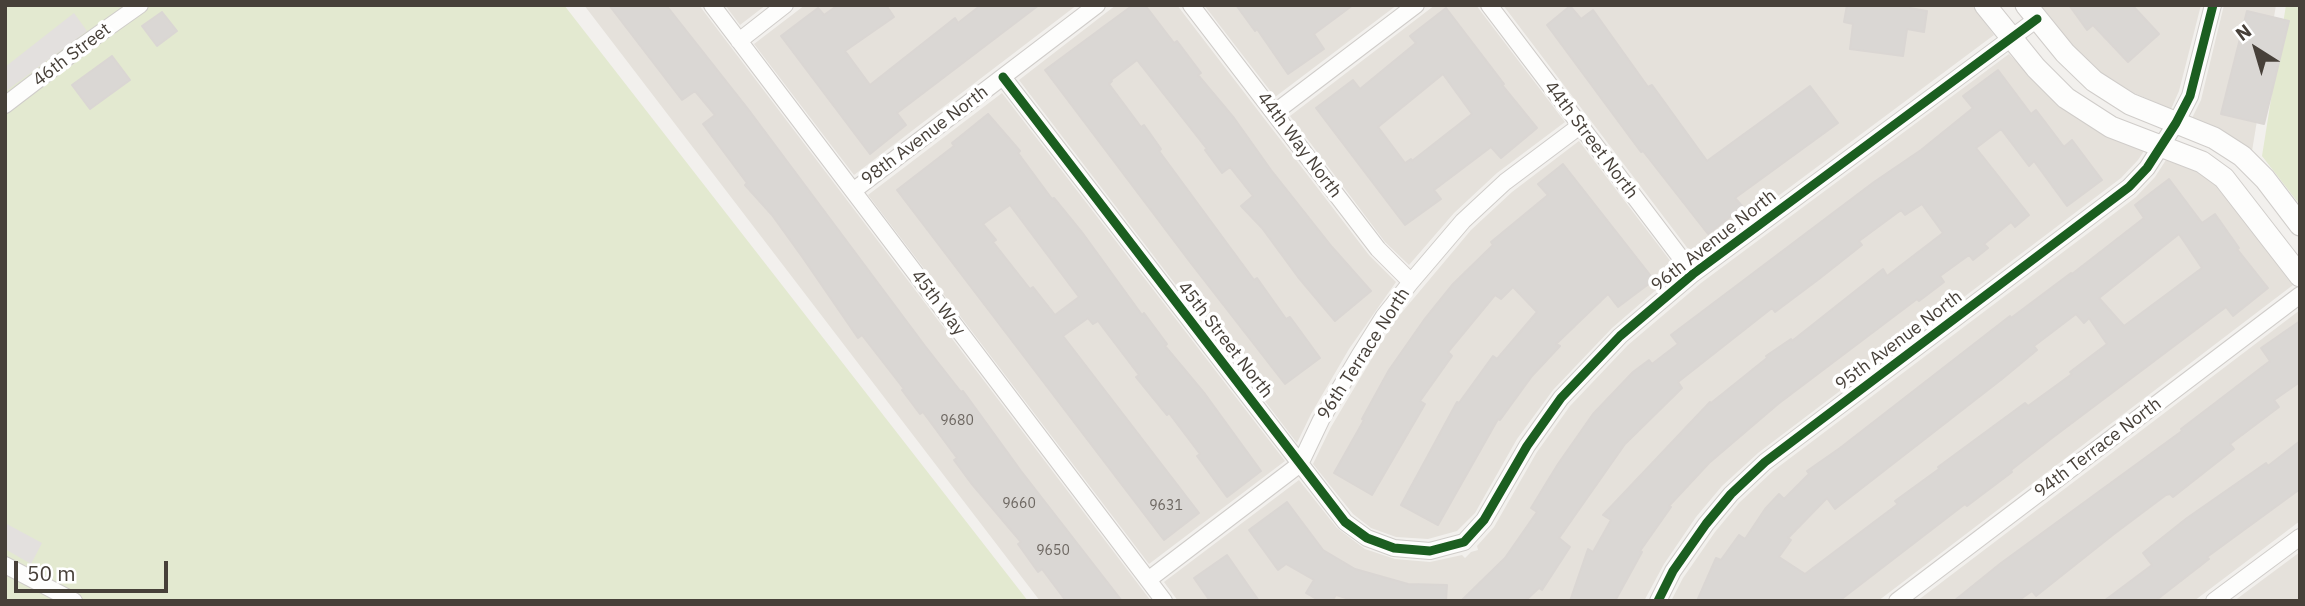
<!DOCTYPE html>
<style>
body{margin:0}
#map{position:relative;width:2305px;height:606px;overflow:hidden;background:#f2f0ed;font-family:"IBM Plex Sans",sans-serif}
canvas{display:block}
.frame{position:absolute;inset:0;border:7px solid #474039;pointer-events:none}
.north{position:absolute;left:2221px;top:14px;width:70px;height:70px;-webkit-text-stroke:5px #fff;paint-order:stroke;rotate:323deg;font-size:19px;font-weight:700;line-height:28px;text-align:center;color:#474039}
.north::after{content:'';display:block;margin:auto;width:24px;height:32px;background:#474039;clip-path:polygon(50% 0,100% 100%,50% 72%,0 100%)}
.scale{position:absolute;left:14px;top:561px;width:154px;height:32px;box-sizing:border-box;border:4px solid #474039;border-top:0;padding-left:9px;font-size:21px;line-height:24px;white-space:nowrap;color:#474039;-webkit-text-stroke:5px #fff;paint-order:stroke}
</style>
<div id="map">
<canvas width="2305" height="606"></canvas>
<div class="frame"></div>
<div class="north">N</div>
<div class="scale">50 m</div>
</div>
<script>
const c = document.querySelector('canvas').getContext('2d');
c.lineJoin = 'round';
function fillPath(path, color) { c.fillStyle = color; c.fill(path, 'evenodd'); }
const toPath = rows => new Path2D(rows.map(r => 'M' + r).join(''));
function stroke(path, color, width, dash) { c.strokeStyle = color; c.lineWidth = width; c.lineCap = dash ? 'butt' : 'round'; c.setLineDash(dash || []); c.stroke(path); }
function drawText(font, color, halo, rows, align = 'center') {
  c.font = font + ' "IBM Plex Sans",sans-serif'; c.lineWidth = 7; c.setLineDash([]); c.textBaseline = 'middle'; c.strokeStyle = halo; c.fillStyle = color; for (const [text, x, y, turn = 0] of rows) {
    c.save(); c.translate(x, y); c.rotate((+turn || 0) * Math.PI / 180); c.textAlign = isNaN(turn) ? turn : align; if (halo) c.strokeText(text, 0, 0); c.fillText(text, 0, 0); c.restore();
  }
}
fillPath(toPath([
 [584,5,699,5,1151,601,1040,601],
 [725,5,766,5,740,25],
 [805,5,1077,5,854,175,754,44],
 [1116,5,1177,5,1369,255,1396,282,1349,349,1311,414,1297,443,1019,80],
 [1204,5,1397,5,1275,97],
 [1435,5,1476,5,1565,122,1497,173,1454,213,1409,265,1385,242,1290,116],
 [1503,5,1972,5,1994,35,1695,258],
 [2040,5,2201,5,2179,91,2171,109,2134,93,2100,72,2072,45],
 [2224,5,2276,5,2252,151,2219,129,2192,118,2201,100],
 [2009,54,2060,107,2106,136,2144,151,2138,160,2121,178,1758,453,1722,486,1696,517,1664,564,1644,601,1178,601,1164,582,1299,480,1337,528,1365,549,1395,559,1430,562,1462,555,1465,558,1471,552,1478,550,1477,546,1494,527,1537,452,1570,406,1628,345,1701,283],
 [1002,93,1285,461,1149,564,868,195],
 [1579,141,1678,271,1612,328,1553,390,1517,439,1475,513,1457,531,1428,539,1396,537,1371,528,1353,514,1313,464,1331,427,1393,323,1471,230,1512,192],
 [2166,160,2198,172,2217,186,2293,285,1878,601,1671,601,1683,578,1715,532,1739,503,1773,471,2136,197,2155,177],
 [2300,310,2300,521,2194,601,1917,601],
 [2300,552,2300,601,2234,601]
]), '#e5e1db');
fillPath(toPath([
 [5,5,564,5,1028,601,5,601],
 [2286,5,2300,5,2300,205,2262,156]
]), '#e3e9d0');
fillPath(toPath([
 [74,13,87,31,5,92,5,67],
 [5,523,42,543,31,564,5,549]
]), '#e3e0de');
const building = toPath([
 [609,5,666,5,748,109,925,346,961,392,963,391,1021,471,1122,601,1066,601,1042,569,1038,572,1018,544,1021,542,971,483,954,460,957,458,923,412,920,414,902,390,904,389,862,335,858,338,803,258,772,215,745,185,747,183,703,124,715,115,695,91,682,100,609,5],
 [838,5,886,5,894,17,845,51,870,85,955,18,958,23,981,5,1039,5,897,113,906,125,870,154,781,36,818,8,824,15,838,5],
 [1133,5,1145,5,1174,43,1177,41,1201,73,1198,75,1234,118,1271,170,1332,247,1371,291,1335,321,1298,277,1262,228,1241,206,1253,196,1230,167,1222,173,1205,150,1207,149,1137,60,1111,80,1112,81,1109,84,1141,127,1144,125,1161,149,1159,151,1254,280,1257,278,1286,319,1290,317,1320,358,1285,384,1190,262,1045,70,1133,5],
 [1236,5,1353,5,1314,34,1324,49,1288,74,1257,29,1255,31,1236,5],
 [1847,5,1910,5,1910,8,1927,11,1924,32,1907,29,1903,56,1850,49,1853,24,1844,22,1847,5],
 [2069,5,2132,5,2159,34,2128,62,2093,25,2087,30,2069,5],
 [1570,6,1581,19,1593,10,1648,87,1652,85,1707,161,1810,86,1838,123,1735,198,1743,207,1708,234,1643,151,1641,152,1547,25,1570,6],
 [1446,8,1504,84,1502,85,1537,128,1501,158,1491,147,1434,190,1441,199,1405,225,1316,108,1353,80,1360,89,1416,43,1410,36,1446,8],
 [1443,74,1472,114,1412,161,1411,159,1405,163,1378,127,1443,74],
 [2247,11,2289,21,2264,124,2221,114,2247,11],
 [162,12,177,31,157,46,142,26,162,12],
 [112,56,130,80,90,109,72,85,112,56],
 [1998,70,2031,114,2036,110,2064,147,2072,140,2102,180,2067,206,2034,161,2029,166,2001,129,1976,148,2029,215,2015,227,2011,222,1984,244,1988,248,1973,260,1969,255,1940,276,1944,282,1919,301,1917,299,1778,404,1709,463,1669,506,1671,507,1640,551,1642,552,1615,601,1570,601,1588,549,1593,552,1611,520,1603,515,1710,402,1711,403,1767,358,1766,356,1791,339,1792,341,1883,269,1887,276,1943,233,1922,204,1905,215,1901,210,1859,241,1862,245,1819,279,1775,312,1772,308,1678,382,1682,388,1625,444,1559,538,1570,547,1542,590,1539,588,1525,601,1461,601,1505,558,1537,512,1531,508,1558,464,1593,414,1633,372,1649,360,1652,364,1678,344,1671,335,1874,182,1921,150,1973,108,1963,96,1998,70],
 [988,114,1020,151,1018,153,1052,199,1054,198,1084,235,1142,315,1144,313,1167,344,1165,346,1205,394,1261,471,1227,497,1197,456,1200,454,1169,413,1167,415,1136,377,1139,375,1098,321,1093,324,1088,318,1063,336,1199,513,1164,540,897,190,954,146,952,143,988,114],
 [1010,205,1079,297,1055,315,1033,287,1030,289,993,242,996,240,983,224,1010,205],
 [1563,164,1654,280,1618,307,1608,294,1556,344,1560,346,1532,376,1500,420,1498,419,1438,525,1401,505,1457,402,1459,403,1493,356,1497,359,1537,312,1513,287,1501,299,1495,295,1448,352,1452,356,1420,401,1425,404,1372,495,1334,473,1364,420,1362,419,1389,370,1424,320,1453,284,1493,245,1491,242,1548,195,1538,184,1563,164],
 [2169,179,2202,223,2215,214,2239,248,2237,249,2268,288,2233,316,2226,307,2052,438,2011,470,2012,472,1967,506,1965,504,1839,601,1697,601,1716,558,1721,560,1739,535,1745,539,1765,509,1779,494,1784,499,1809,474,1807,471,1840,448,2010,316,2011,318,2071,273,2072,274,2144,218,2135,205,2169,179],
 [2179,234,2202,268,2124,326,2099,298,2179,234],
 [2076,314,2084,323,2089,318,2107,344,2070,372,2072,374,2028,406,2025,403,1938,467,1939,469,1895,501,1898,504,1805,574,1779,557,1791,540,1788,538,1827,498,1835,509,2002,379,2037,350,2034,346,2076,314],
 [2300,321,2300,382,2274,400,2279,407,2230,444,2234,449,2173,497,2170,494,2166,495,2114,534,2036,596,2032,591,2018,601,1954,601,2001,563,2182,431,2181,429,2270,361,2261,348,2300,321],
 [2300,441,2300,489,2207,557,2209,559,2155,601,2104,601,2152,565,2143,553,2187,518,2266,463,2268,466,2300,441],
 [1287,502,1323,550,1355,569,1408,584,1447,585,1446,601,1356,601,1336,595,1332,601,1320,601,1306,593,1314,580,1286,564,1278,570,1249,530,1287,502],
 [1227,555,1259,601,1210,601,1194,578,1227,555]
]);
fillPath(building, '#dad7d4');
stroke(building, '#dad6d3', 2);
const minor = toPath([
 [712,5,1164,601],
 [1191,5,1378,249,1411,282],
 [1489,5,1693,274],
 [739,41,785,5],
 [1003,77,1345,522,1367,538,1394,548,1430,551,1464,542,1484,520,1527,446,1561,398,1620,336,1693,274,2037,19],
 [5,105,82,46,140,5],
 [1274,113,1416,5],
 [853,191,1097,5],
 [5,565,74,601],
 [1148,580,1300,464,1321,420,1359,356,1384,316,1411,282,1463,221,1505,182,1581,125],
 [1658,601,1673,571,1706,524,1731,494,1765,462,2129,187,2147,168,2176,123,2190,96,2213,5],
 [1897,601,2300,295],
 [2214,601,2300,537]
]);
const tertiary = toPath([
 [1985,5,2036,68,2066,98,2111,127,2202,162,2224,178,2300,276],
 [2026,5,2065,53,2094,81,2130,104,2214,138,2242,156,2265,179,2300,225]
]);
stroke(minor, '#d0cdca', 18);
stroke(tertiary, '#d0cdca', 23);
stroke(minor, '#fdfdfc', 16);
stroke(tertiary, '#fdfdfc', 21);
stroke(toPath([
 [1003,77,1345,522,1367,538,1394,548,1430,551,1464,542,1484,520,1527,446,1561,398,1620,336,1693,274,2037,19],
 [1658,601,1673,571,1706,524,1731,494,1765,462,2129,187,2147,168,2176,123,2190,96,2213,5]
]), '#1b5e20', 9);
drawText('14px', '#6d6761', null, [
 ["9680",957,421],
 ["9660",1019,504],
 ["9631",1166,506],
 ["9650",1053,551]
]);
drawText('18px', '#474039', '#fff', [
 ["46th Street",72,55,-37],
 ["98th Avenue North",925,136,-37],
 ["44th Street North",1591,140,53],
 ["44th Way North",1299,145,53],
 ["96th Avenue North",1714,241,-38],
 ["45th Way",938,303,53],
 ["45th Street North",1225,340,52],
 ["95th Avenue North",1899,341,-37],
 ["96th Terrace North",1364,354,-57],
 ["94th Terrace North",2098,448,-37]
]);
</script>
